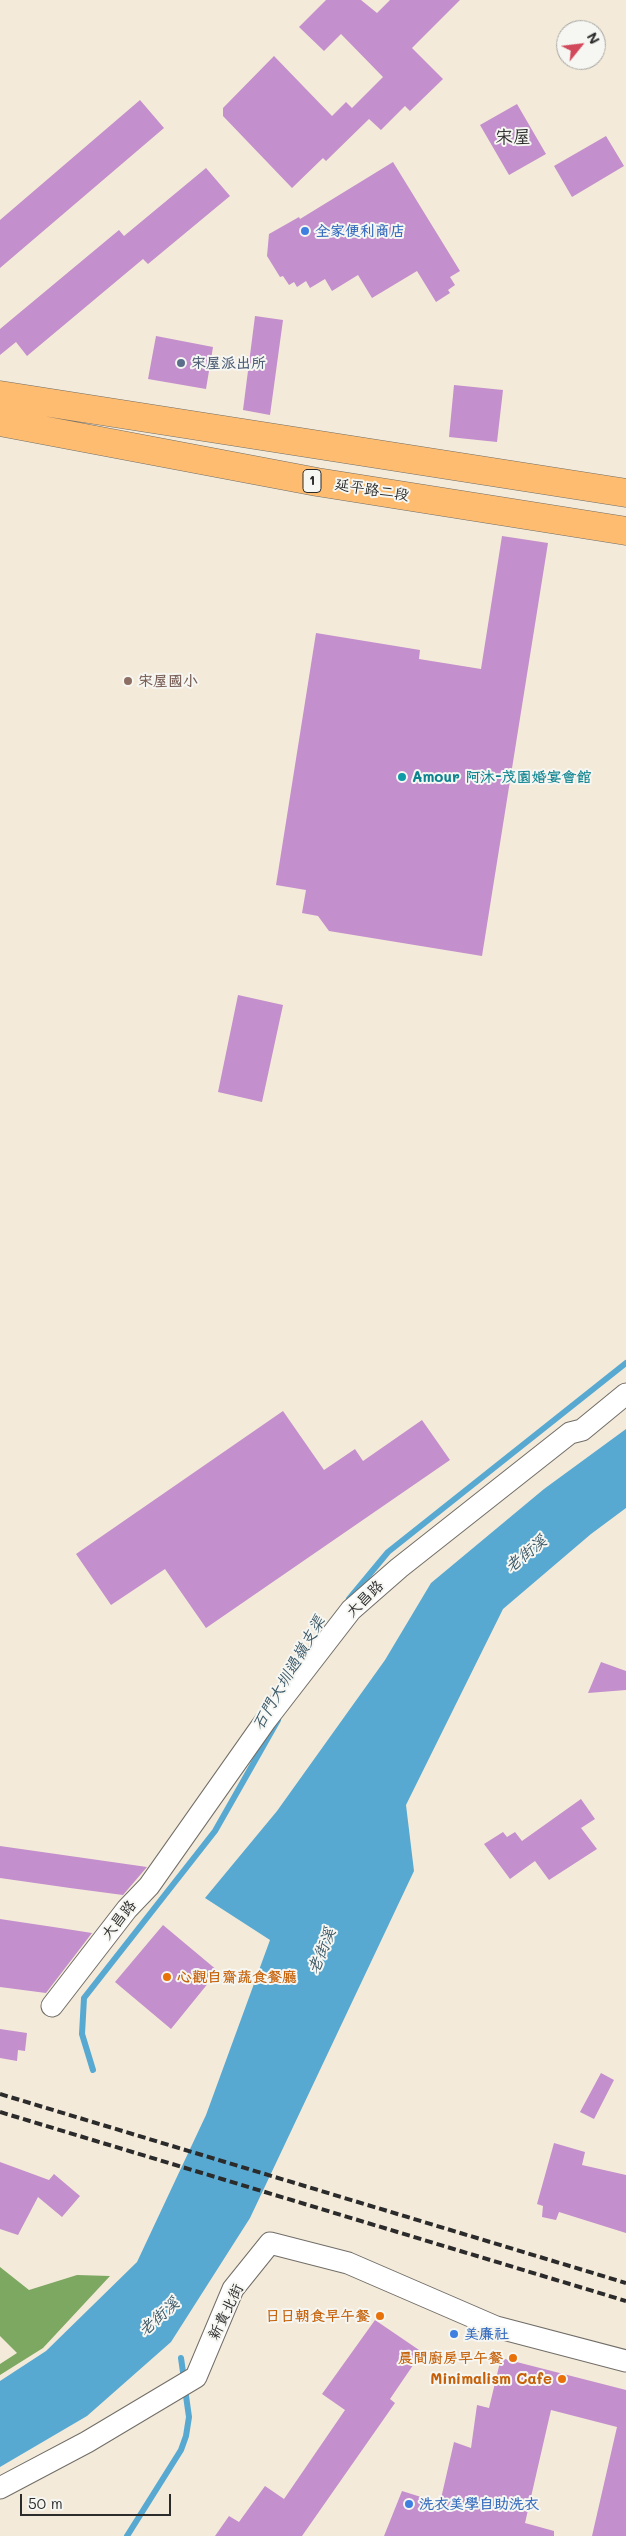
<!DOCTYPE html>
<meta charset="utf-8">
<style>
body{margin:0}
#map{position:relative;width:626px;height:2536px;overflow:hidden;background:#f4ead9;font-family:Mali,sans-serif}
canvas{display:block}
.north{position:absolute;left:556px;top:20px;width:50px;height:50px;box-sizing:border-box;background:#f6f6f2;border:1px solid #a5a5a2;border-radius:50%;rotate:61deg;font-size:14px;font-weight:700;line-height:20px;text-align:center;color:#2b2b2b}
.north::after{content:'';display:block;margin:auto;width:18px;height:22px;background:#d1495b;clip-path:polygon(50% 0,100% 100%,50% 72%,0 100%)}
.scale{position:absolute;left:20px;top:2494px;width:151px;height:22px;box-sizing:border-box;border:2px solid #2b2b2b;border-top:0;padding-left:6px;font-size:15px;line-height:18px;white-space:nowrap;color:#2b2b2b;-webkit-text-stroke:4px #f6f6f2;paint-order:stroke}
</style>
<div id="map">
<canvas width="626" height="2536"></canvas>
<div class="north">N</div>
<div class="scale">50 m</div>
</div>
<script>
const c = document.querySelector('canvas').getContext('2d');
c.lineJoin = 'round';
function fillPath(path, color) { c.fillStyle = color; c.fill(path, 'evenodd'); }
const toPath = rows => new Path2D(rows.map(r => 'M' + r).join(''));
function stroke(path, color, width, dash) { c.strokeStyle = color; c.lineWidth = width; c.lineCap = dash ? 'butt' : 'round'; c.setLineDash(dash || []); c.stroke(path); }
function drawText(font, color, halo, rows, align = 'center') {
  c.font = font + ' Mali,"LXGW WenKai TC",sans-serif'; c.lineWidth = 4; c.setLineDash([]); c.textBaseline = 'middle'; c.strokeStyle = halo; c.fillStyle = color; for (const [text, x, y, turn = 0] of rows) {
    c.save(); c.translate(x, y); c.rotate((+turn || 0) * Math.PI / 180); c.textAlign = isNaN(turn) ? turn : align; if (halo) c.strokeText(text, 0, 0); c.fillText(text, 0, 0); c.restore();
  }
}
fillPath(toPath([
 [0,2267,29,2290,77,2275,110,2276,43,2348,0,2375,0,2364,17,2353,0,2336]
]), '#7ca861');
fillPath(toPath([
 [626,1429,626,1508,591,1534,503,1609,406,1805,414,1871,250,2218,171,2342,87,2416,0,2467,0,2381,46,2351,137,2262,206,2115,270,1940,205,1898,277,1811,385,1660,431,1583,544,1489]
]), '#57a9d2');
stroke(toPath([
 [349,1599,388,1552,626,1363],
 [93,2070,82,2034,84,1998,215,1831,278,1720],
 [181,2358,184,2379],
 [127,2536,181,2450,186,2436,189,2417,185,2389]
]), '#57a9d2', 6);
fillPath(toPath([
 [326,0,361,0,377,13,390,0,460,0,412,48,443,79,410,111,405,106,381,130,369,119,326,161,323,158,292,188,223,116,223,108,274,56,332,116,346,102,352,108,383,77,341,34,324,51,299,27],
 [140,100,164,128,0,268,0,220],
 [517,104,546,154,509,175,480,125],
 [606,136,624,166,572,197,554,166],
 [393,162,460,271,450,277,455,285,448,290,450,293,436,302,417,271,372,298,358,275,332,291,325,279,310,288,306,281,297,287,294,282,289,285,283,276,280,277,267,256,269,234,299,217,300,219],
 [206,168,230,196,148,264,143,259,27,356,16,342,0,355,0,329,119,230,124,236],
 [255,316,283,320,270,415,243,410],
 [156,336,213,347,206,389,148,379],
 [454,385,503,390,497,442,449,437],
 [502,536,548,543,482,956,329,931,318,916,302,913,306,890,276,885,316,633,420,650,419,659,481,669],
 [238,995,283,1005,262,1102,218,1092],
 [283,1411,324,1470,355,1449,363,1461,422,1420,450,1460,206,1628,165,1569,111,1605,76,1554],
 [601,1662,626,1671,626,1690,588,1693],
 [581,1799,595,1819,581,1828,597,1849,549,1880,535,1861,510,1879,484,1844,503,1832,507,1837,515,1832,522,1841],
 [0,1846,147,1867,123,1895,70,1888,0,1878],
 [0,1919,60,1928,92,1933,46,1993,0,1987],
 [163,1925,218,1971,171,2029,115,1982],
 [0,2029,27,2033,25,2051,18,2050,17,2061,0,2058],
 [601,2073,614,2080,594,2119,580,2112],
 [554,2143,585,2152,582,2165,626,2175,626,2233,559,2212,556,2220,542,2217,543,2206,537,2204],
 [0,2162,49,2180,54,2174,80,2196,62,2217,38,2197,18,2235,0,2229],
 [375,2320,422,2352,390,2399,395,2403,302,2536,215,2536,229,2516,239,2522,265,2486,284,2499,345,2410,322,2394],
 [501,2358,626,2390,626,2536,592,2536,617,2427,551,2410,525,2523,554,2531,554,2536,384,2536,402,2491,440,2503,454,2442,471,2448,477,2405,489,2408]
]), '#c38fcc');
const minor = toPath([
 [52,2006,127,1909,149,1886,266,1720,351,1610,399,1568,570,1433,582,1430,626,1394],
 [0,2488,87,2442,196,2377,233,2289,270,2243,348,2263,496,2327,626,2361]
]);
const primary = toPath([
 [0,395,626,493],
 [0,422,317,482,626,531]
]);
stroke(minor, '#716e68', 23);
stroke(primary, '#716e68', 29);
stroke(minor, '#fff', 21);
stroke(primary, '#fdbc70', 28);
stroke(toPath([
 [0,2094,626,2283],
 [0,2112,626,2301]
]), '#2b2b2b', 4, [8, 4]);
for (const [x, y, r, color] of [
 [305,231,5,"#3f7fe0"],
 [181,363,5,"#5c6f8a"],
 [128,681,5,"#8d6e63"],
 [402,777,5,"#0f9aa8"],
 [167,1977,5,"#e8710a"],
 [380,2316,5,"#e8710a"],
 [454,2334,5,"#3f7fe0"],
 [513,2358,5,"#e8710a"],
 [562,2379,5,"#e8710a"],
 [409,2504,5,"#3f7fe0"]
]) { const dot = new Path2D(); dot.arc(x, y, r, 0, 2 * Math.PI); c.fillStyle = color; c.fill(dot); stroke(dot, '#f6f6f2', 2); }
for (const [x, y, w] of [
 [312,481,18]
]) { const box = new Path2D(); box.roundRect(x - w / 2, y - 11.5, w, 23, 4); c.fillStyle = '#f6f6f2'; c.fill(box); stroke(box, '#2b2b2b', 1); }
drawText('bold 14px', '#2b2b2b', null, [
 ["1",312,481]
]);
drawText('bold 15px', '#366cbe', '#f6f6f2', [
 ["全家便利商店",315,231],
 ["美廉社",464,2334],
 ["洗衣美學自助洗衣",419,2504]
], 'left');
drawText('bold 15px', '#4e5e75', '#f6f6f2', [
 ["宋屋派出所",191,363]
], 'left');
drawText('15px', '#2b2b2b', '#f6f6f2', [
 ["延平路二段",372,490,9],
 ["大昌路",365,1599,-44],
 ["大昌路",119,1920,-51],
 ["新貴北街",226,2312,-64]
]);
drawText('bold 15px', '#785e54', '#f6f6f2', [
 ["宋屋國小",138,681]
], 'left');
drawText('bold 15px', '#0d838f', '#f6f6f2', [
 ["Amour 阿沐-茂園婚宴會館",412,777]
], 'left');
drawText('bold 15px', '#c56008', '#f6f6f2', [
 ["心觀自齋蔬食餐廳",177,1977,"left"],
 ["日日朝食早午餐",370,2316],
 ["晨間廚房早午餐",503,2358],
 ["Minimalism Cafe",552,2379]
], 'right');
drawText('italic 16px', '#3a5765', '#f6f6f2', [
 ["老街溪",526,1554,-39],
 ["石門大圳過嶺支渠",289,1673,-60],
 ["老街溪",322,1951,-68],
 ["老街溪",159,2317,-42]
]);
drawText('18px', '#2b2b2b', '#f6f6f2', [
 ["宋屋",513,137]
]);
</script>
